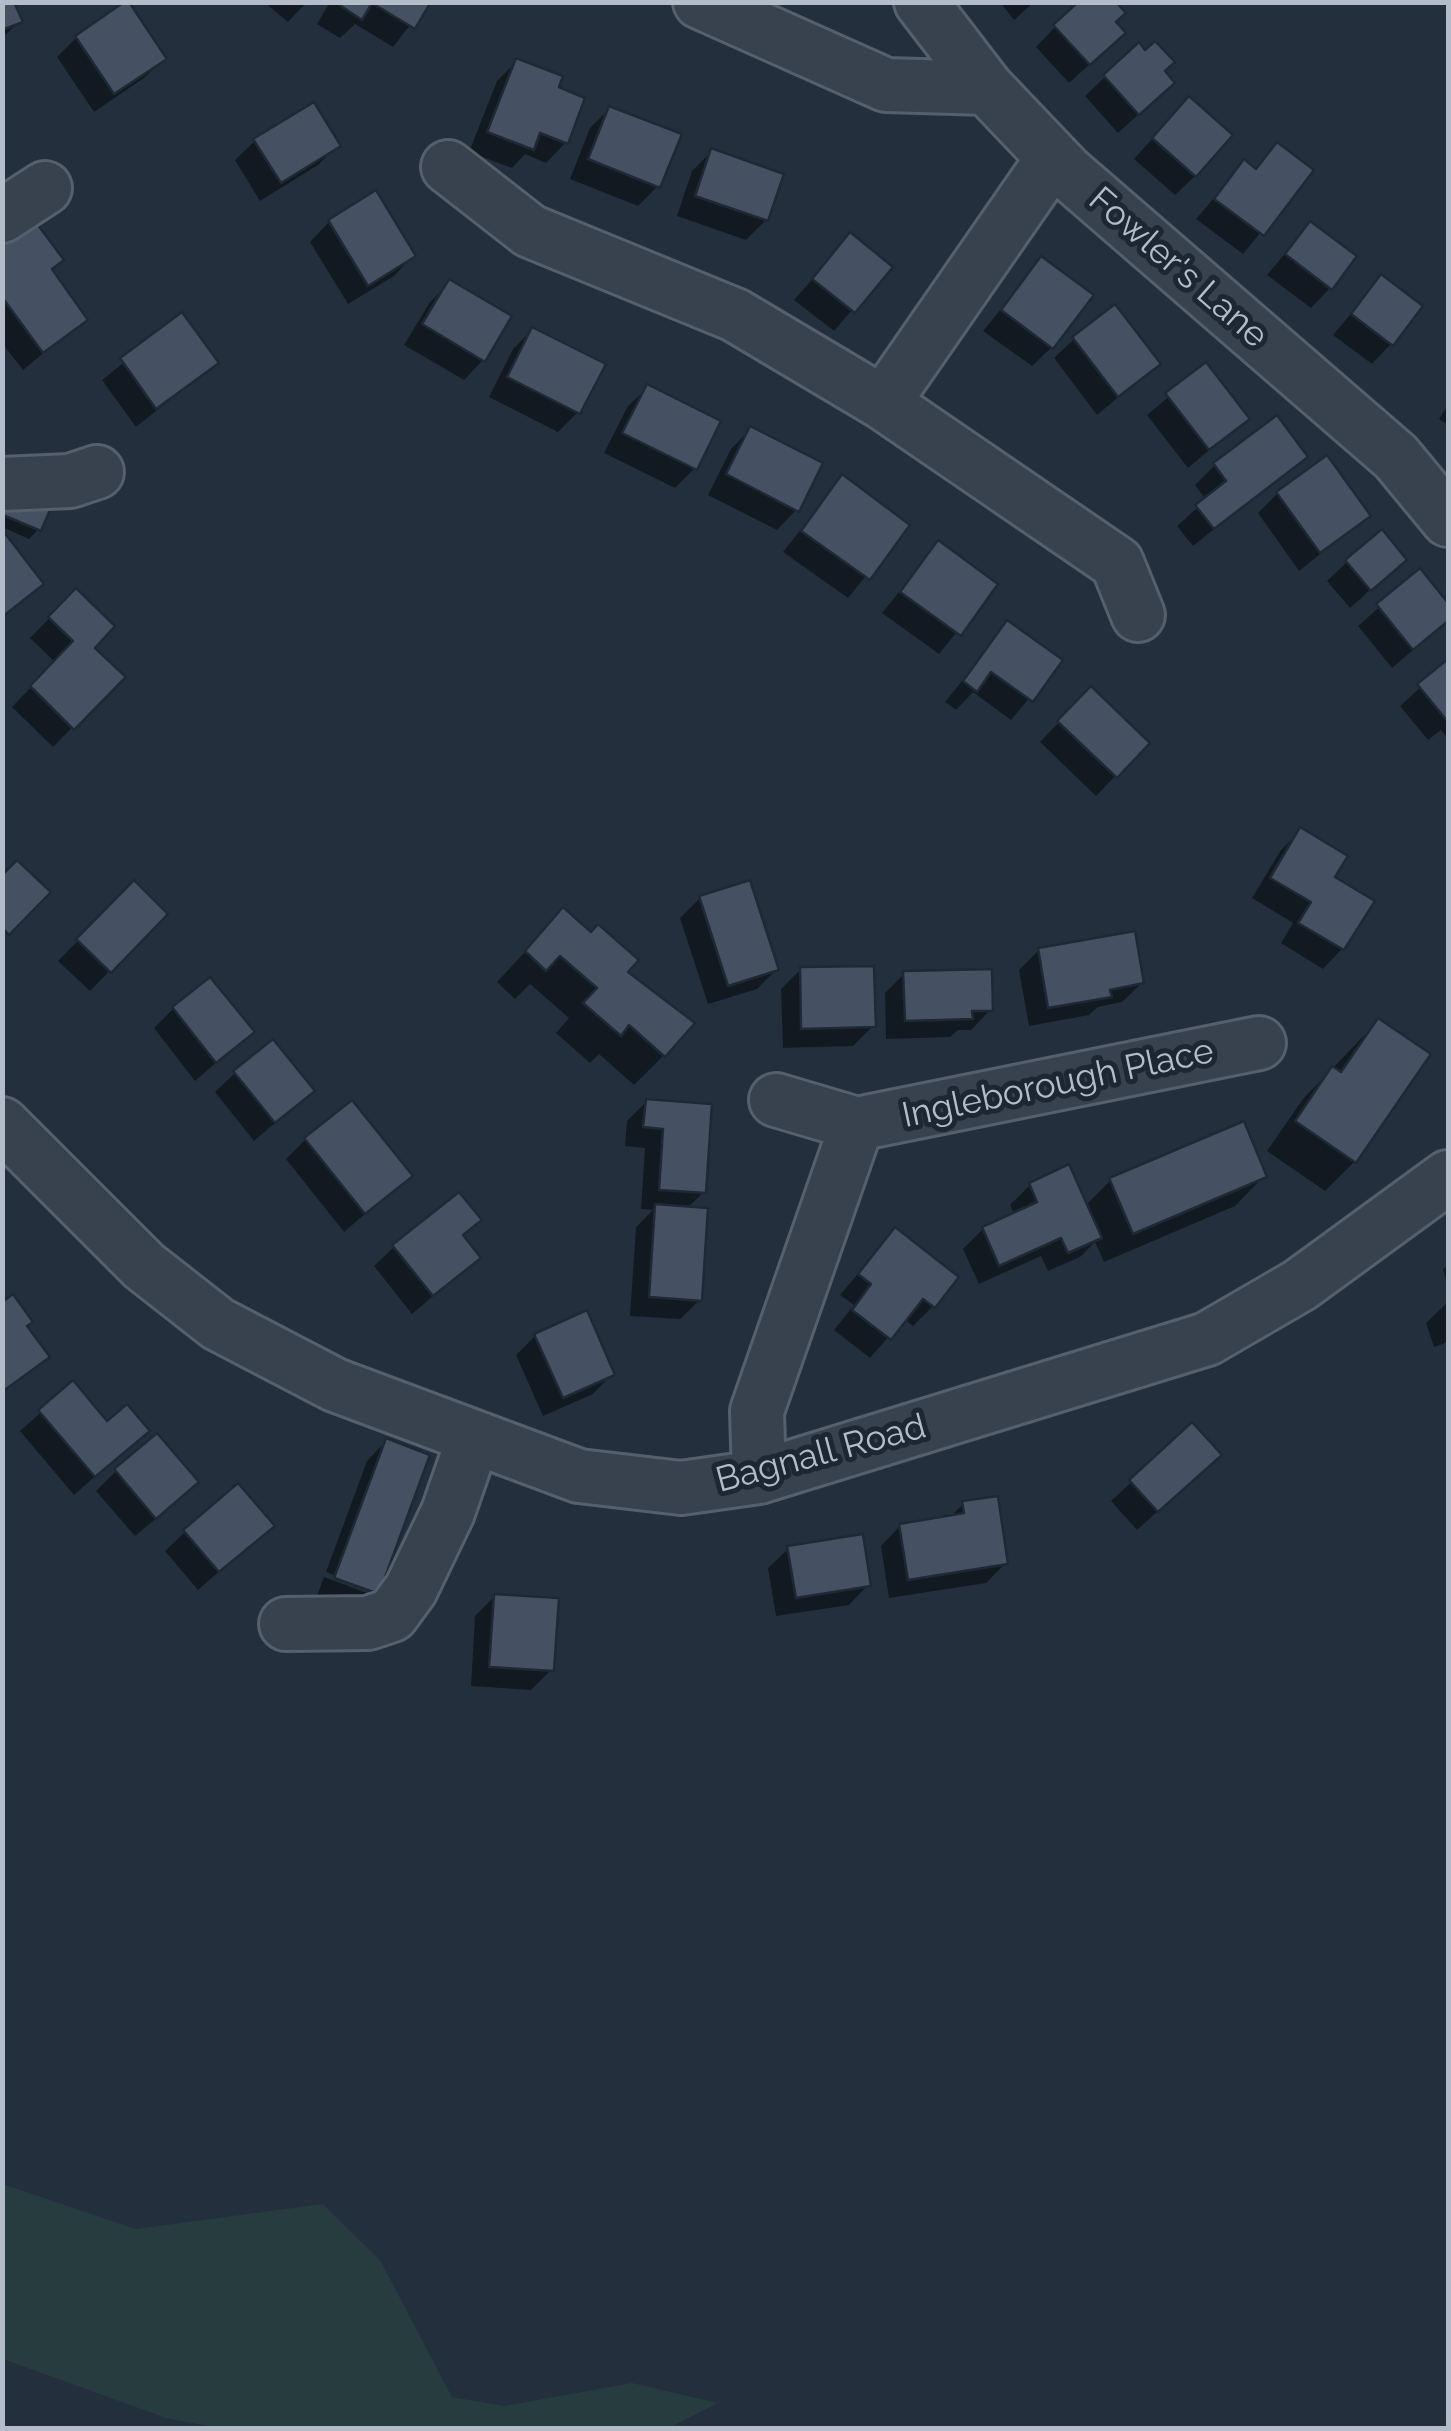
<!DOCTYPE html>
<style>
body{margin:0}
#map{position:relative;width:1451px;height:2431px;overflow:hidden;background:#242f3e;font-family:Raleway,sans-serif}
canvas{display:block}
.frame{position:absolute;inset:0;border:5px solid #b4bcc9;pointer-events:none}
</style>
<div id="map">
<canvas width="1451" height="2431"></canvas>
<div class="frame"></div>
</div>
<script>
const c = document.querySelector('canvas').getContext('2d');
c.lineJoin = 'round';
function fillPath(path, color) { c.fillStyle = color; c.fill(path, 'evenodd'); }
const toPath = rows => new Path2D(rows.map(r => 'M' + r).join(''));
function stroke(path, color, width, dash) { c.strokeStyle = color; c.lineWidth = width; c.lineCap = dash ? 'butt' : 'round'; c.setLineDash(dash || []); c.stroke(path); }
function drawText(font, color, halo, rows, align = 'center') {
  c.font = font + ' Raleway,sans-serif'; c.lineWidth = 10; c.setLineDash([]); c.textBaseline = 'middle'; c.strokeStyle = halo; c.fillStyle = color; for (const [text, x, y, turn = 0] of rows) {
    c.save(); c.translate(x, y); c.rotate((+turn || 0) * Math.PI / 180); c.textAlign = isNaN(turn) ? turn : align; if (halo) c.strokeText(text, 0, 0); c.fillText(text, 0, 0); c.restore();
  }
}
fillPath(toPath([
 [2,2184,136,2229,323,2204,380,2260,452,2397,504,2406,632,2383,718,2403,669,2428,218,2428,166,2418,3,2359]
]), '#263c3f');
fillPath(toPath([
 [2,2,20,21,2,38],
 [264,2,307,2,288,22],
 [330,2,428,2,393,47,355,24,340,38,317,24],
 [1000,2,1034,2,1014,20],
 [1113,22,1103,52,1069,83,1036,47,1055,27],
 [77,37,164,59,144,78,94,112,57,57],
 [517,61,555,88,565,143,546,163,525,154,512,168,469,152,497,81],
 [1162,72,1152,102,1118,133,1085,96,1105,77],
 [609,109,658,186,638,206,570,179,590,128],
 [1170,119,1195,176,1175,195,1134,159],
 [255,141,338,145,318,165,260,201,235,160],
 [1277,145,1311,171,1243,254,1196,219,1244,163,1254,170],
 [712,151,766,220,746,240,677,216,692,171],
 [329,222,413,256,394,276,348,304,310,242],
 [1310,224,1330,288,1311,308,1267,275],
 [850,236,889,267,834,331,794,300],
 [2,248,50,271,85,319,23,370,2,343],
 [1041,260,1052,347,1032,366,983,331],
 [1381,278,1391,344,1372,364,1333,335],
 [450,282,483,360,464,380,404,345,430,302],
 [182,316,216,363,136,427,102,380],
 [532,330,578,412,558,432,489,397,513,349],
 [1074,339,1158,364,1097,415,1054,358],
 [1206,366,1246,419,1188,468,1147,415],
 [648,387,718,422,694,469,675,488,604,453,628,406],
 [1448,405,1448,425,1439,419],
 [751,429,796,510,777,530,708,495,731,449],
 [1305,456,1193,546,1177,526,1206,500,1195,485,1215,465],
 [842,478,907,525,848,598,783,552],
 [1277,494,1368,516,1299,571,1258,513],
 [7,499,39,529,29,539,2,527],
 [2,536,41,584,2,618],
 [938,544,995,585,939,654,882,613],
 [1404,560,1350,608,1327,581,1347,562],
 [1420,571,1448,607,1448,620,1392,668,1358,626],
 [76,591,92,648,122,677,53,747,12,707,55,662,30,638],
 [1008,624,1060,661,1011,720,973,692,956,710,945,702],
 [1448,662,1448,739,1441,730,1428,740,1400,706],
 [1091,689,1147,743,1096,796,1040,742],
 [1301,830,1332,878,1342,949,1323,969,1281,943,1293,923,1252,898,1281,850],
 [134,884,165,914,90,991,58,961],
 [700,898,777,969,757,989,708,1004,680,918],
 [563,911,624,973,664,1055,634,1085,599,1054,590,1063,556,1033,569,1018,530,984,515,999,497,982],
 [1039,950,1142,983,1122,1002,1098,1007,1089,1015,1029,1026,1019,970],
 [801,969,873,1026,853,1046,783,1048,781,989],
 [904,974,990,1010,971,1030,958,1030,950,1037,886,1039,885,993],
 [173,1009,251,1032,195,1081,154,1028],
 [1378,1021,1355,1161,1325,1191,1267,1151,1303,1099],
 [235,1073,312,1091,254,1141,215,1092],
 [646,1102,704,1192,686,1209,700,1300,680,1319,630,1316,636,1227,653,1210,641,1209,645,1148,625,1146,627,1121],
 [306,1139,409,1176,344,1232,286,1159],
 [1264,1176,1235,1206,1104,1262,1095,1242,1080,1257,1048,1271,1041,1256,979,1284,963,1249,983,1229,1015,1215,1010,1205,1030,1185,1085,1206,1111,1180],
 [478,1220,461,1237,478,1258,412,1314,374,1266,394,1247],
 [895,1230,933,1306,913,1326,904,1319,870,1358,834,1330,854,1305,840,1295],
 [1448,1264,1448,1286,1443,1270],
 [1448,1302,1448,1342,1434,1347,1426,1323],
 [2,1305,47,1357,2,1394],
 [535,1336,612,1374,593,1394,543,1416,516,1355],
 [73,1384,107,1424,146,1431,74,1495,20,1431],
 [1192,1426,1199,1474,1137,1530,1111,1501],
 [386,1441,377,1593,357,1613,316,1598,324,1577,370,1594,370,1588,326,1572,367,1461],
 [116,1471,176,1502,135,1536,96,1491],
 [963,1504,1006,1563,986,1583,889,1598,881,1546,900,1526,949,1518],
 [271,1526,198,1590,165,1551,185,1532],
 [788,1549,868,1585,849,1605,776,1616,768,1568],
 [495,1596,551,1670,531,1690,471,1686,475,1616]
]), '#0007');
const building = toPath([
 [2,2,14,2,23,22,2,30,2,2],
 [124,2,129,2,167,59,114,94,75,36,124,2],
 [335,2,431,2,415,29,372,3,362,20,335,2],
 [1078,2,1116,2,1126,13,1116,22,1126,33,1090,65,1053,25,1078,2],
 [1155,41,1175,62,1165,71,1175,83,1139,115,1103,75,1139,42,1145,50,1155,41],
 [516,58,563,76,559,87,585,98,568,144,540,133,534,150,487,132,516,58],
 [1189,96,1233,135,1196,177,1152,138,1189,96],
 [314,102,341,146,281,183,253,139,314,102],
 [609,106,682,134,660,188,588,159,609,106],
 [1277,142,1314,170,1264,236,1214,199,1244,159,1256,169,1277,142],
 [711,148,784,174,768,221,695,196,711,148],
 [376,190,416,256,368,286,328,220,376,190],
 [35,221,64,260,52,269,88,320,43,353,2,297,2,245,35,221],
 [1310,221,1357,256,1332,290,1285,254,1310,221],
 [850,232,893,267,855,313,812,279,850,232],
 [1041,256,1094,295,1053,349,1001,310,1041,256],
 [1381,274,1423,306,1393,346,1351,314,1381,274],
 [449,279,512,316,485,362,422,324,449,279],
 [1115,304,1161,364,1118,397,1072,337,1115,304],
 [182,312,219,363,156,409,120,358,182,312],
 [532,327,606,364,580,414,507,377,532,327],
 [1206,362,1250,419,1209,450,1165,393,1206,362],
 [647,384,721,421,697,470,622,433,647,384],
 [1277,415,1308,457,1214,529,1195,505,1226,481,1213,463,1277,415],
 [750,426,823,463,799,512,726,474,750,426],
 [1327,455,1371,516,1320,553,1276,492,1327,455],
 [842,474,910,525,870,580,801,531,842,474],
 [15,487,53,503,41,531,3,515,15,487],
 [1382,529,1407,560,1371,591,1345,560,1382,529],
 [4,532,44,584,2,617,2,533,4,532],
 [938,540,998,584,961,636,900,592,938,540],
 [1420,568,1448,603,1448,621,1413,650,1376,604,1420,568],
 [76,588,115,626,95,648,126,677,74,730,30,686,73,641,48,617,76,588],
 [1007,620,1063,660,1033,702,991,672,977,692,963,681,1007,620],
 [1448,659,1448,722,1417,684,1448,659],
 [1091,686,1150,743,1117,778,1057,721,1091,686],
 [1300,827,1348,856,1335,877,1375,901,1344,950,1298,923,1311,902,1270,878,1300,827],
 [17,860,51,892,9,935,2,928,2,875,17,860],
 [134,880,168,914,111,973,76,939,134,880],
 [750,880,779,970,728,986,699,896,750,880],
 [563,907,591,932,598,924,639,960,628,972,695,1023,665,1057,629,1025,621,1036,583,1003,597,988,560,956,546,971,525,951,563,907],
 [1135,931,1144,983,1110,990,1112,997,1048,1008,1038,948,1135,931],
 [874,966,876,1027,801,1029,800,967,874,966],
 [992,969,993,1011,972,1011,973,1019,905,1021,903,971,992,969],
 [210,977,255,1032,216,1063,172,1007,210,977],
 [1378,1018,1431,1054,1356,1163,1295,1121,1332,1066,1341,1072,1378,1018],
 [273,1039,315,1091,275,1123,233,1071,273,1039],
 [646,1099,712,1104,706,1193,659,1190,663,1129,643,1127,646,1099],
 [352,1100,413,1176,365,1214,304,1138,352,1100],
 [1244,1121,1267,1177,1133,1234,1109,1178,1244,1121],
 [1069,1164,1102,1238,1068,1253,1061,1238,999,1266,982,1227,1037,1202,1029,1183,1069,1164],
 [459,1192,482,1220,463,1235,481,1258,433,1296,392,1245,459,1192],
 [655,1204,708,1208,702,1301,649,1297,655,1204],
 [895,1227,959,1277,935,1308,923,1299,891,1340,852,1310,871,1284,858,1274,895,1227],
 [13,1294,33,1322,27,1326,50,1357,2,1392,2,1302,13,1294],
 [587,1310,615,1375,563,1398,534,1334,587,1310],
 [73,1380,107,1421,127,1404,150,1431,95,1477,38,1410,73,1380],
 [1192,1422,1222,1455,1158,1512,1129,1480,1192,1422],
 [157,1433,199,1482,156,1519,114,1469,157,1433],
 [386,1438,430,1455,379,1594,334,1578,386,1438],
 [238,1483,275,1526,219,1572,183,1530,238,1483],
 [998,1496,1008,1564,908,1580,899,1524,964,1513,962,1501,998,1496],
 [863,1534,871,1586,796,1598,787,1546,863,1534],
 [494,1594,559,1598,554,1671,489,1667,494,1594]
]);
fillPath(building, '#455162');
stroke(building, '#1f2835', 2.5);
const minor = toPath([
 [700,2,886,85,987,88],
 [921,2,987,88,1067,172,1396,457,1448,520],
 [448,167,530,231,735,315,883,403,1117,563,1138,615],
 [2,216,45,188],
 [883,403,1053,158],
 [2,484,70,481,97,472],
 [776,1100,857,1124,1259,1043],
 [2,1124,144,1266,218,1324,335,1385,579,1476,681,1488,759,1477,1207,1339,1300,1285,1448,1177],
 [759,1477,757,1411,857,1124],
 [286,1624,368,1623,392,1615,411,1589,448,1512,474,1437]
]);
stroke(minor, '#565f6c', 58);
stroke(minor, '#38414e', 52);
drawText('35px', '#b4bcc9', '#1d2633', [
 ["Fowler's Lane",1178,268,41],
 ["Ingleborough Place",1058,1084,-12],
 ["Bagnall Road",821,1454,-15]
]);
</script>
